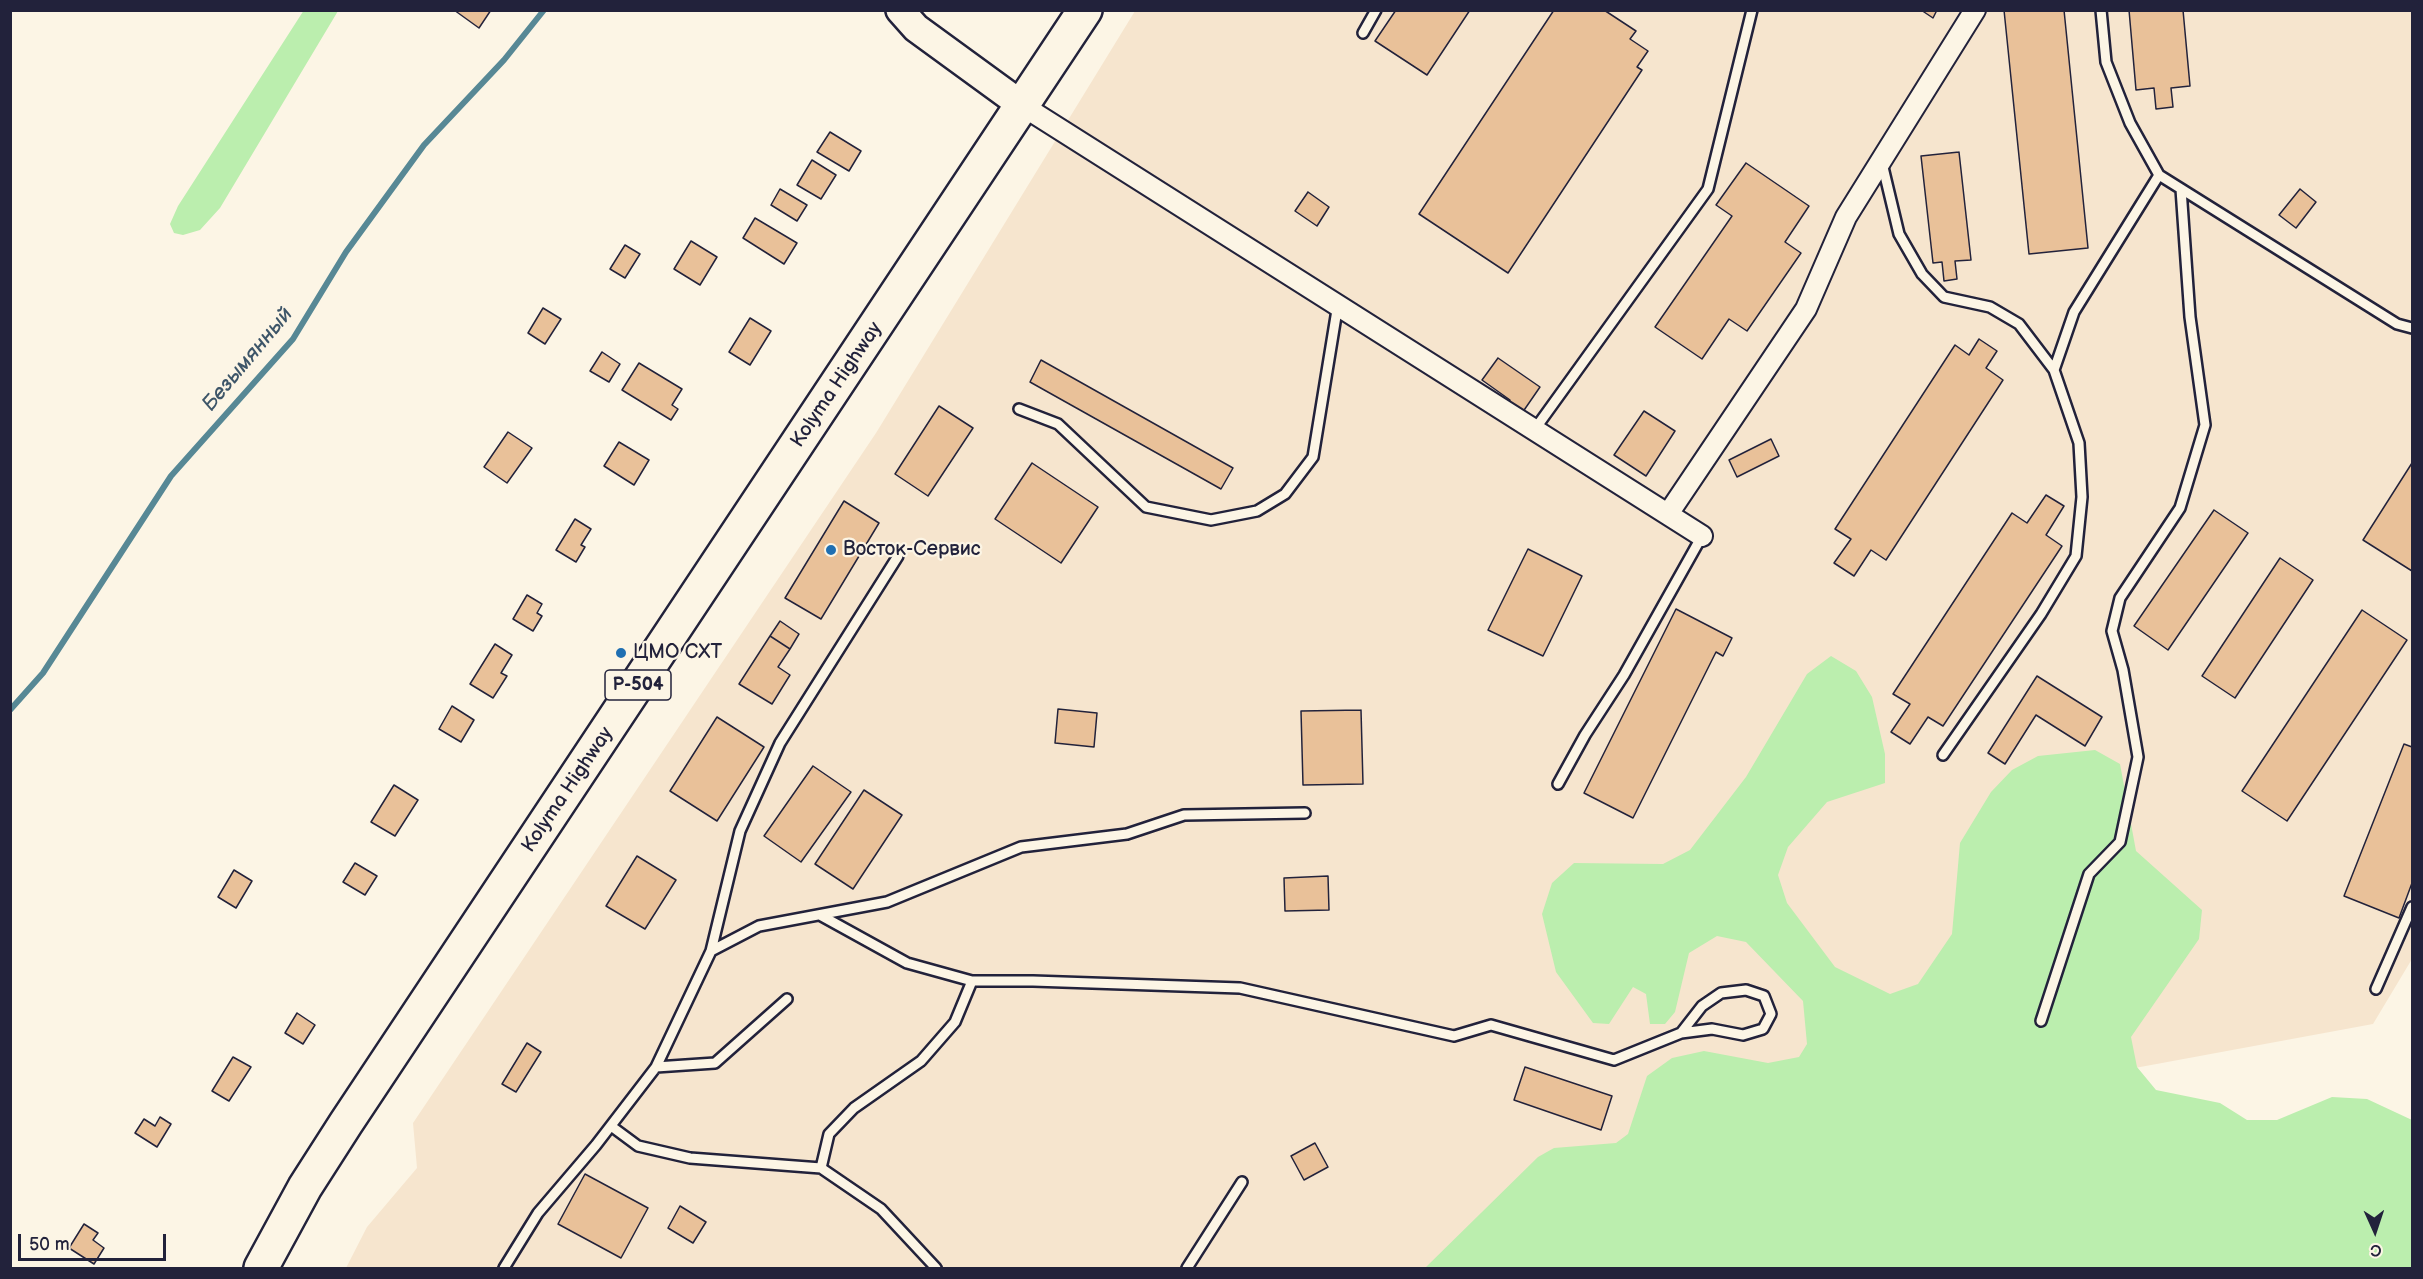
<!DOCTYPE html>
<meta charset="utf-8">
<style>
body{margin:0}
#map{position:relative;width:2423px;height:1279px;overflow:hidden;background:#fcf5e5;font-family:"Balsamiq Sans",sans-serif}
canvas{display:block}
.frame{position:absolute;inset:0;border:12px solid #22223b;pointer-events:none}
.north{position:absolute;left:2345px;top:1201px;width:60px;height:60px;-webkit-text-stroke:4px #fcf5e5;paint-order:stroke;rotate:177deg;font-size:16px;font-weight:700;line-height:24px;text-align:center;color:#22223b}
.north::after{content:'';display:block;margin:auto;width:21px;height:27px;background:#22223b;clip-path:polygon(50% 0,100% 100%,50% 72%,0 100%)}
.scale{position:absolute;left:18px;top:1234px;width:148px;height:27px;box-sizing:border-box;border:3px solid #22223b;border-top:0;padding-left:8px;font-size:18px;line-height:21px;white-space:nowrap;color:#22223b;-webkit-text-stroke:4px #fcf5e5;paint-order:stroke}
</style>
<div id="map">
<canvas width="2423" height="1279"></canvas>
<div class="frame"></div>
<div class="north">С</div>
<div class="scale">50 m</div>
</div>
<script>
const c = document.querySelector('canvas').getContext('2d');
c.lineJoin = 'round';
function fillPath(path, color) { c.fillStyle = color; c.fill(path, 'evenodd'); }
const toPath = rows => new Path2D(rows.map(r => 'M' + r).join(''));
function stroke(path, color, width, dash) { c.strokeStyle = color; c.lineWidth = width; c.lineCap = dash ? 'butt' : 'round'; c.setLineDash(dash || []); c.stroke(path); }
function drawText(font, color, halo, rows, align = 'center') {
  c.font = font + ' "Balsamiq Sans",sans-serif'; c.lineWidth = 4.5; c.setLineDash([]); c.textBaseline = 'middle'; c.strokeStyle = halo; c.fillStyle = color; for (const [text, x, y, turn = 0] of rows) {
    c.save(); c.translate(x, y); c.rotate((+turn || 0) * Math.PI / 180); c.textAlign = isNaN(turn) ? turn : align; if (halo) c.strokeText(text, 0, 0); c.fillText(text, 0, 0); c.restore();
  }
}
fillPath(toPath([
 [1135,11,2412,11,2412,959,2373,1024,2032,1087,1744,1268,346,1268,367,1227,417,1168,413,1123,876,433]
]), '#f6e5ce');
fillPath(toPath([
 [304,10,338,11,220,208,200,230,183,235,174,233,170,224,178,206],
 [1831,656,1856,671,1872,697,1885,754,1885,783,1827,802,1788,847,1778,875,1787,903,1835,967,1890,994,1918,984,1952,934,1960,843,1991,792,2012,770,2038,756,2095,750,2120,764,2136,851,2202,910,2199,939,2131,1037,2137,1067,2156,1090,2220,1103,2247,1120,2277,1120,2332,1097,2367,1099,2412,1120,2412,1268,1425,1268,1538,1157,1554,1148,1616,1143,1628,1134,1647,1076,1672,1058,1704,1051,1768,1063,1799,1057,1807,1044,1803,1001,1746,942,1717,936,1689,953,1675,1012,1665,1024,1650,1024,1646,994,1633,987,1609,1024,1593,1023,1556,972,1542,914,1552,883,1574,863,1663,864,1690,850,1746,777,1807,674]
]), '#bbeeae');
stroke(toPath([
 [10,710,43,673,171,476,293,339,346,252,424,145,504,60,544,10]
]), '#578895', 6);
const building = toPath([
 [454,10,491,10,479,28,454,10],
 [1396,10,1470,10,1427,75,1375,41,1396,10],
 [1554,10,1604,10,1636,31,1630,39,1648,51,1637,67,1642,70,1508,273,1419,214,1554,10],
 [1921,10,1937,10,1933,18,1921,10],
 [2004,10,2064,10,2088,248,2029,254,2004,10],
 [2129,10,2183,10,2190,86,2171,88,2173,107,2156,109,2154,88,2136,90,2129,10],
 [830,132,861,151,849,171,817,152,830,132],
 [1959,152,1971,260,1955,261,1957,279,1944,281,1942,262,1933,263,1921,156,1959,152],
 [812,160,836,175,821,199,797,185,812,160],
 [1746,163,1809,206,1785,242,1801,253,1747,331,1729,319,1702,359,1655,327,1732,216,1716,205,1746,163],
 [780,189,807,205,797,221,771,205,780,189],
 [2300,189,2316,202,2296,228,2279,215,2300,189],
 [1308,192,1329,207,1317,226,1295,211,1308,192],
 [755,218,797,243,784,264,743,238,755,218],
 [691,241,717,257,700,285,674,269,691,241],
 [625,245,640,254,625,278,610,269,625,245],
 [543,308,561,319,545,344,528,333,543,308],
 [750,318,771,331,750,365,729,352,750,318],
 [1979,339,1997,351,1986,368,2003,380,1886,560,1871,550,1854,576,1834,563,1851,539,1835,529,1955,345,1969,355,1979,339],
 [602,352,620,364,609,382,590,371,602,352],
 [1498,358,1540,387,1520,416,1506,406,1510,400,1482,380,1498,358],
 [1041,360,1233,468,1221,489,1030,382,1041,360],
 [639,363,682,389,672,405,678,409,671,420,622,390,639,363],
 [939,406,973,428,928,496,895,474,939,406],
 [1644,411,1675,431,1646,476,1614,455,1644,411],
 [508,432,532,448,507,483,484,467,508,432],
 [1771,439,1779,456,1737,477,1729,460,1771,439],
 [619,442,649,460,634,485,604,466,619,442],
 [1032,463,1098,507,1061,563,995,519,1032,463],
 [2412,463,2412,571,2363,540,2412,463],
 [2046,495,2064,506,2046,535,2062,546,1943,726,1928,717,1910,744,1891,732,1910,704,1893,694,2012,513,2027,523,2046,495],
 [844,501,879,523,821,619,785,598,844,501],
 [2214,510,2248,533,2168,650,2134,626,2214,510],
 [575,519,591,529,581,545,585,547,576,562,556,550,575,519],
 [1528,549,1582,576,1543,656,1488,630,1528,549],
 [2280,558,2313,580,2235,698,2202,676,2280,558],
 [527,595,542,604,537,613,542,616,533,631,513,619,527,595],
 [1676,609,1732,638,1723,656,1716,652,1633,818,1584,793,1676,609],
 [2362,610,2407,640,2287,821,2242,791,2362,610],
 [780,621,799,634,790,649,770,636,780,621],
 [770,636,790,649,778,667,790,675,772,704,739,684,770,636],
 [495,644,512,655,501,673,507,676,493,698,470,684,495,644],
 [2037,676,2102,717,2085,746,2036,715,2005,764,1988,753,2037,676],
 [452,706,474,720,461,742,439,729,452,706],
 [1058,709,1097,713,1094,747,1055,743,1058,709],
 [1361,710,1363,784,1303,785,1301,711,1361,710],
 [717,717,764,747,717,821,670,791,717,717],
 [2404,744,2412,747,2412,883,2399,918,2344,896,2404,744],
 [813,766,851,792,801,862,764,836,813,766],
 [394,785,418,800,395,836,371,822,394,785],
 [864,790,902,815,853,889,815,864,864,790],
 [637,856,676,880,645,929,606,906,637,856],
 [355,863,377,876,365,895,343,882,355,863],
 [234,870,252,881,236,908,218,897,234,870],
 [1328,876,1329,910,1285,911,1284,878,1328,876],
 [297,1013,315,1025,303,1044,285,1033,297,1013],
 [527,1043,541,1052,516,1092,502,1084,527,1043],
 [233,1057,251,1067,229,1101,212,1091,233,1057],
 [1525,1067,1612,1096,1601,1130,1514,1100,1525,1067],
 [160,1117,171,1124,157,1147,135,1133,144,1119,155,1126,160,1117],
 [1315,1143,1328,1167,1304,1180,1291,1156,1315,1143],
 [585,1174,648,1208,621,1258,558,1224,585,1174],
 [680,1206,706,1222,693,1243,668,1228,680,1206],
 [84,1224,98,1233,93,1240,104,1248,94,1264,69,1248,84,1224]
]);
fillPath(building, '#e9c199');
stroke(building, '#22223b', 1.5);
const lane = toPath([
 [2101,10,2106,62,2130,123,2159,175,2397,324,2412,328],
 [1363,33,1376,10],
 [1882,163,1899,234,1922,274,1944,297,1990,307,2019,324,2054,370,2079,443,2082,497,2076,556,2041,614,1943,755],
 [2054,370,2074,312,2159,175],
 [1019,409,1058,424,1146,507,1211,520,1257,511,1285,494,1313,457,1338,304],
 [1535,429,1708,189,1752,10],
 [1558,784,1585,735,1624,675,1702,536],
 [820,915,907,963,972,981,1033,981,1240,988,1454,1036,1491,1025,1614,1060,1681,1033,1712,1029,1743,1035,1763,1029,1771,1014,1764,996,1746,990,1721,993,1702,1006,1681,1033],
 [711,951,740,831,780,743,898,556],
 [2376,989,2412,907],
 [2041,1021,2089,874,2120,842,2138,757,2123,670,2112,631,2120,598,2180,508,2205,425,2190,317,2181,189],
 [656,1067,715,1063,787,999],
 [611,1126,638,1146,690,1158,821,1168,881,1209,936,1268],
 [821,1168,829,1134,854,1108,921,1061,955,1022,972,981],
 [504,1268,538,1213,596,1145,656,1067,711,951,759,926,887,902,1021,847,1127,834,1184,815,1305,813],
 [1187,1268,1242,1182]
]);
const street = toPath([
 [1023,106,1702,536],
 [1668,514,1806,309,1846,217,1975,10]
]);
const secondary = toPath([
 [900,10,916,28,1023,106]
]);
const highway = toPath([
 [261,1268,305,1187,346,1123,1085,10]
]);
stroke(lane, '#22223b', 14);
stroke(street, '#22223b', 24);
stroke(secondary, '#22223b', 32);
stroke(highway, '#22223b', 38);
stroke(lane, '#fcf5e5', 9);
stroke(street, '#fcf5e5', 20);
stroke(secondary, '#fcf5e5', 27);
stroke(highway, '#fcf5e5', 33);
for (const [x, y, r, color] of [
 [831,550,6,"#1f6fb2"],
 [621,653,6,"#1f6fb2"]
]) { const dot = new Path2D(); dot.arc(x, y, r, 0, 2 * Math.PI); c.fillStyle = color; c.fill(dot); stroke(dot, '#fcf5e5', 2); }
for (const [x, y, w] of [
 [638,685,66]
]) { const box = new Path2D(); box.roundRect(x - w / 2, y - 15, w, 30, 4.5); c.fillStyle = '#fcf5e5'; c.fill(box); stroke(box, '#22223b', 1.5); }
drawText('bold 18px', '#22223b', null, [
 ["Р-504",638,685]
]);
drawText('20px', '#22223b', '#fcf5e5', [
 ["Kolyma Highway",837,385,-56],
 ["Kolyma Highway",568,790,-56]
]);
drawText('20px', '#22223b', '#fcf5e5', [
 ["Восток-Сервис",843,550],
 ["ЦМО СХТ",633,653]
], 'left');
drawText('italic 21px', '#3d5568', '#fcf5e5', [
 ["Безымянный",248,360,-50]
]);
</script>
